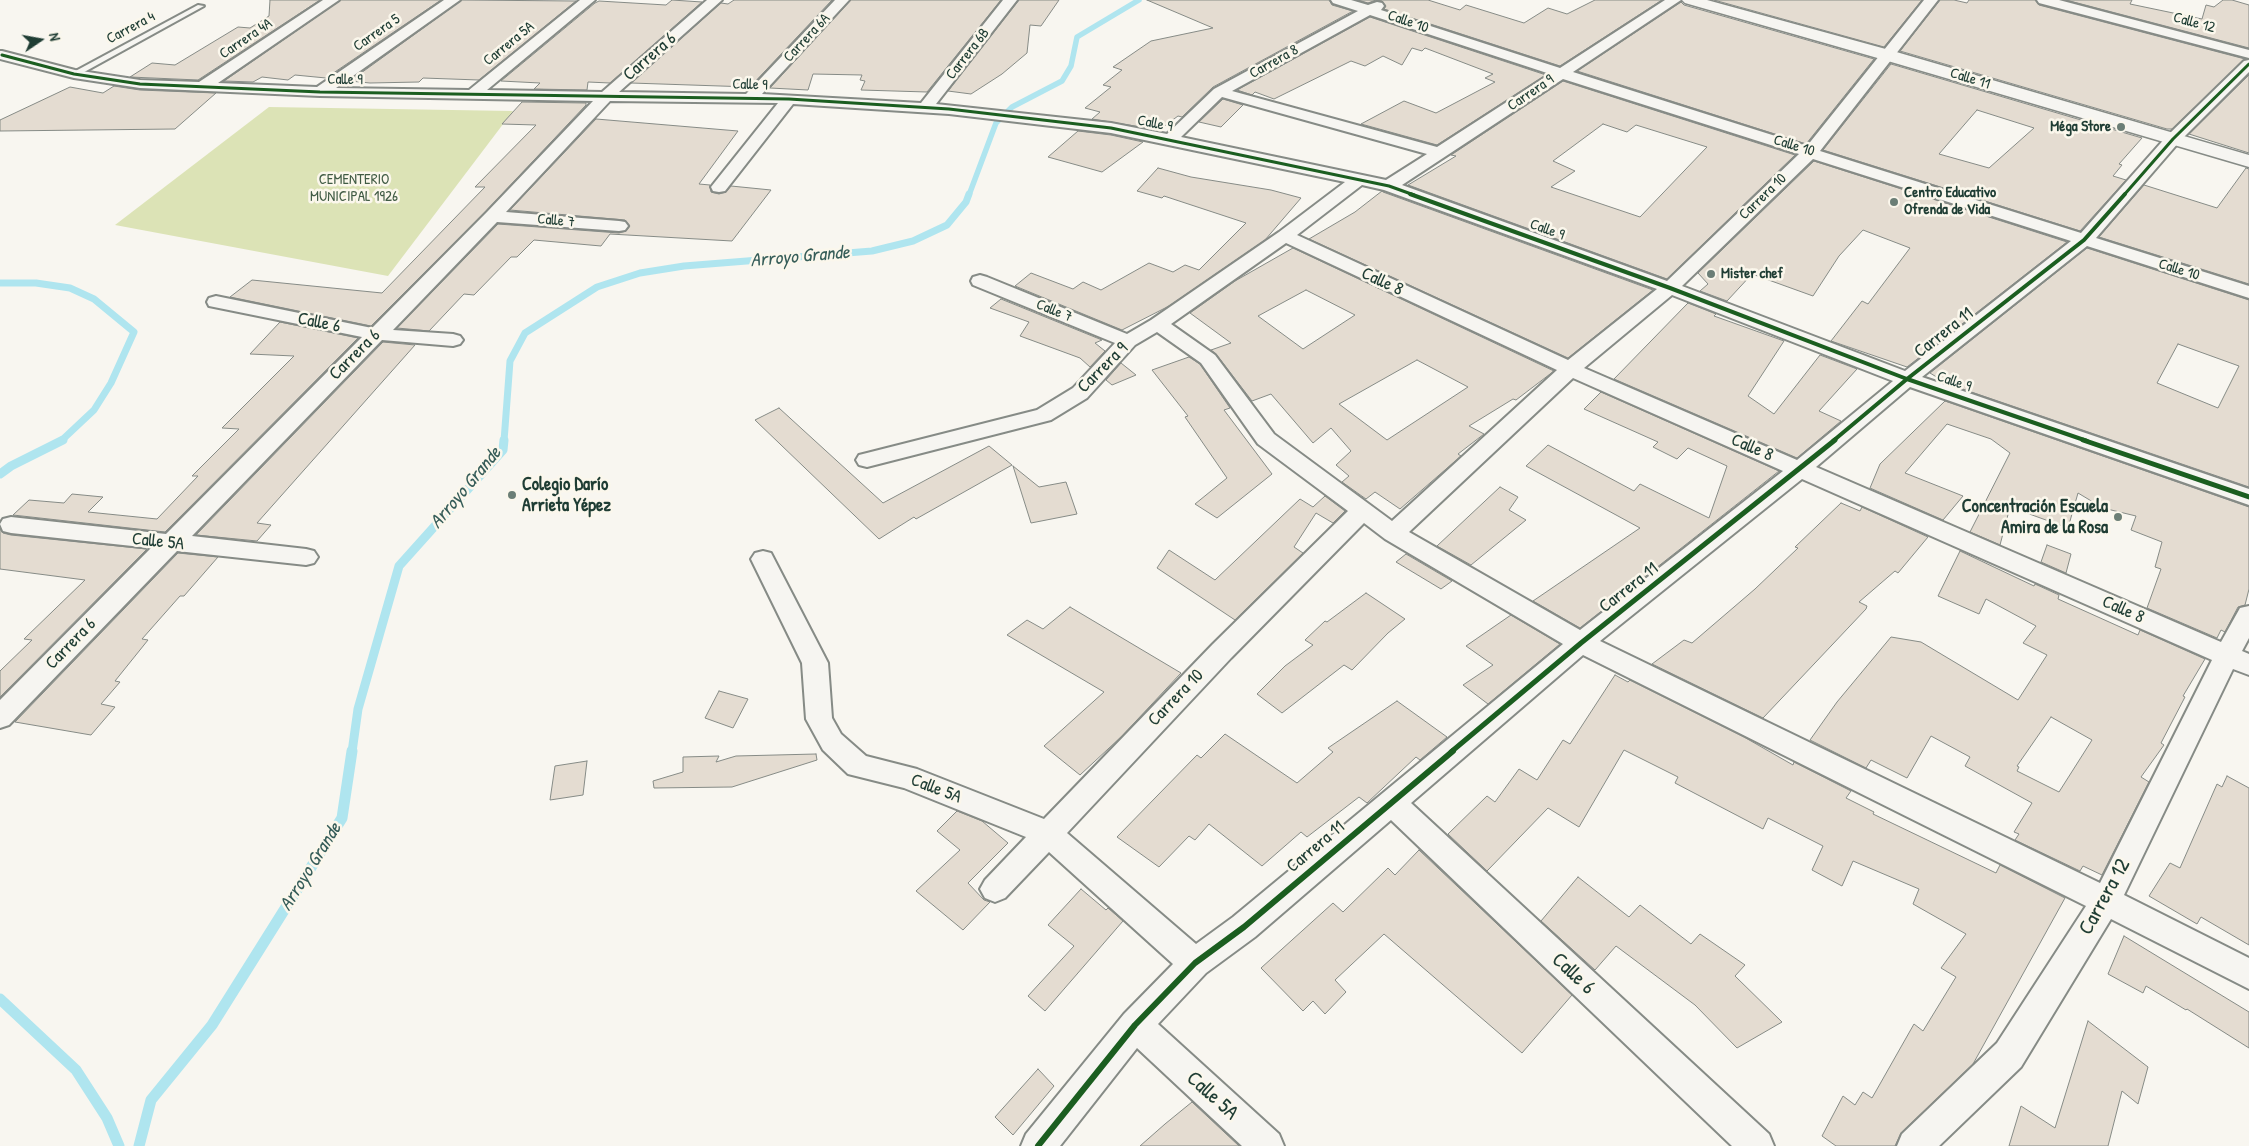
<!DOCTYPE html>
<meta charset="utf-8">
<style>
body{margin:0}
#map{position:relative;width:2249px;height:1146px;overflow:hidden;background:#f8f6f0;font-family:"Patrick Hand",sans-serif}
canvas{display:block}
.north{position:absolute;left:15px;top:15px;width:50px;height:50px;-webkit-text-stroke:4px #fbf7ec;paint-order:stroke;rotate:78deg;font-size:14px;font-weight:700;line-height:20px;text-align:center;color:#1f3d34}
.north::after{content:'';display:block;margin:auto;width:18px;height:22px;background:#1f3d34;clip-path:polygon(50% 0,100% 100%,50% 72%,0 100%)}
</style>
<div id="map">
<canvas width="2249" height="1146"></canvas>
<div class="north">N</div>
</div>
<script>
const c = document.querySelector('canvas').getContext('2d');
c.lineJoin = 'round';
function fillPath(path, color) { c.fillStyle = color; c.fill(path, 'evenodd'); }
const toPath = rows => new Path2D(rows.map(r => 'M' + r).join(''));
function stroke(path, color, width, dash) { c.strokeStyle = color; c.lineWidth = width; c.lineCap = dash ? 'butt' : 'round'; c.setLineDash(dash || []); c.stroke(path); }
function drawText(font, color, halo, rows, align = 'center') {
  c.font = font + ' "Patrick Hand",sans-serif'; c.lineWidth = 5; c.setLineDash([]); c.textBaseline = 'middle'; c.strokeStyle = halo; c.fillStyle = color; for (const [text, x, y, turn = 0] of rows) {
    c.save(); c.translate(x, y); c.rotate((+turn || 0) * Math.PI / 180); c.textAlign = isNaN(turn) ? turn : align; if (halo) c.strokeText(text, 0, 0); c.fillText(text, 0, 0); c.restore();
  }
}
fillPath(toPath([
 [269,107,513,111,388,276,115,225]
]), '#dce3b6');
stroke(toPath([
 [969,195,996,123,1012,107,1062,81,1071,66,1077,37,1139,0]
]), '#afe5ef', 5.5);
stroke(toPath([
 [0,283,36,283,70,288,94,299,134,332,111,383,94,410,61,441],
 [504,441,510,361,525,333,597,287,640,273,684,266,872,251,913,241,947,225,966,202,969,194]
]), '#afe5ef', 7);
stroke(toPath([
 [0,474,11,466,63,440],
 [352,752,358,709,399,566,503,450,504,440]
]), '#afe5ef', 9);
stroke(toPath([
 [0,999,76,1070,107,1118,119,1146],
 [139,1146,151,1100,212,1025,342,818,352,751]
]), '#afe5ef', 11);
const building = toPath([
 [270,0,320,0,198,80,130,77,152,63,175,65,238,27,250,28,269,16,270,0],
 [341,0,441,0,326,78,295,75,288,80,262,77,253,82,224,81,341,0],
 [462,0,576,1,479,80,423,78,419,82,370,83,350,81,462,0],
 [672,0,702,2,610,83,588,82,587,90,534,89,540,83,501,81,595,3,599,1,666,5,672,0],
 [734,0,832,0,750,87,631,83,721,3,728,4,734,0],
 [851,0,1001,0,927,92,861,90,865,81,860,80,862,75,813,74,808,90,770,88,851,0],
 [1019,0,1059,0,1041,26,1030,25,1027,53,1002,74,971,94,948,91,1019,0],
 [1147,0,1329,0,1332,5,1353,11,1213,87,1182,117,1178,116,1159,130,1092,119,1100,112,1085,108,1111,87,1103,85,1122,70,1113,67,1151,41,1213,28,1147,0],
 [1358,0,1428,0,1460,10,1466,5,1524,23,1548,8,1567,14,1595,0,1662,0,1560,66,1384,9,1386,6,1382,1,1376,0,1368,3,1358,0],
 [1714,0,1922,0,1884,47,1714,0],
 [1940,0,1954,0,1967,3,1969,0,2035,0,2039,5,2245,59,2172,129,2167,129,1900,51,1940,0],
 [2066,0,2132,0,2130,4,2202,19,2206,5,2214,7,2223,0,2232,0,2249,5,2249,48,2066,0],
 [1681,2,1684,5,1874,59,1806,144,1577,71,1681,2],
 [1370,17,1546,75,1437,145,1361,124,1404,101,1436,113,1495,82,1485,78,1493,74,1425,48,1422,51,1412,48,1402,65,1383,56,1365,66,1351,61,1274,99,1255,92,1252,95,1237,90,1370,17],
 [1891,64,2142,138,2119,164,2122,165,2113,176,2126,180,2080,231,1823,150,1891,64],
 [1977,110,2034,128,1989,168,1939,154,1977,110],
 [2249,75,2249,153,2189,134,2249,75],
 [1563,81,1795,155,1667,279,1408,185,1456,156,1451,155,1563,81],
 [1603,124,1627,132,1636,125,1707,147,1640,217,1551,187,1575,171,1553,161,1603,124],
 [114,86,140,90,216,93,175,129,0,131,0,120,70,87,103,93,114,86],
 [1223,99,1243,105,1221,127,1199,122,1223,99],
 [522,102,586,103,586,105,486,211,371,326,230,297,252,280,382,293,485,187,475,187,536,125,502,124,522,102],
 [596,119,738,131,699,184,710,185,711,192,719,194,726,192,731,186,771,190,732,241,610,234,601,246,534,240,517,257,511,257,474,295,464,294,429,331,397,328,498,224,619,233,626,231,630,226,625,220,510,210,596,119],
 [1078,131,1111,135,1143,142,1102,172,1048,157,1078,131],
 [1814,161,2067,242,1907,367,1831,341,1862,301,1868,304,1910,248,1863,230,1839,256,1813,296,1752,274,1727,301,1700,291,1708,284,1698,273,1814,161],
 [1158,168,1191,177,1271,190,1301,198,1265,240,1169,306,1122,330,1015,286,1031,273,1073,289,1083,282,1101,290,1149,263,1173,272,1185,265,1199,270,1246,223,1164,196,1162,198,1137,191,1158,168],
 [2246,168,2249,169,2249,284,2099,237,2144,185,2217,208,2246,168],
 [1382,191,1383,192,1653,290,1568,358,1309,239,1355,212,1382,191],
 [1293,248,1554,371,1516,400,1513,399,1469,426,1484,434,1458,454,1461,456,1400,509,1375,492,1366,499,1342,482,1349,476,1336,465,1351,451,1331,428,1313,443,1271,394,1252,401,1216,354,1211,350,1231,343,1190,313,1235,281,1293,248],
 [1306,290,1355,315,1303,349,1258,316,1306,290],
 [1417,360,1468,387,1387,440,1339,404,1417,360],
 [2087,248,2249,300,2249,487,1948,384,1930,373,2087,248],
 [2178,344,2239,366,2218,408,2157,383,2178,344],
 [1001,299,1102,340,1095,343,1105,351,1090,367,1080,358,1020,336,1029,322,990,308,1001,299],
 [1688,303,1716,314,1714,316,1784,341,1748,396,1774,414,1820,355,1857,369,1819,411,1841,421,1797,458,1614,379,1688,303],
 [280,322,358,338,165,532,13,515,29,500,64,503,72,494,103,497,88,512,157,519,198,476,192,476,239,429,222,428,294,356,250,354,280,322],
 [383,342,415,345,257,523,271,525,257,541,196,535,383,342],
 [1189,357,1200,364,1230,408,1224,410,1272,474,1217,518,1195,504,1227,478,1185,417,1188,416,1152,370,1189,357],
 [1121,363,1136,375,1112,385,1106,380,1121,363],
 [1601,392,1779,471,1580,628,1533,601,1640,528,1526,466,1548,445,1634,491,1640,484,1709,518,1727,466,1688,448,1677,459,1653,447,1658,442,1584,409,1601,392],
 [1945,401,2249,507,2249,589,2245,605,2238,607,2225,632,2221,630,2217,638,2147,608,2161,569,2155,567,2162,542,2131,530,2136,516,2103,508,2078,493,2068,528,2010,507,2000,545,1970,532,2010,453,1991,439,1947,424,1905,473,1963,496,1943,520,1870,488,1880,464,1945,401],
 [779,408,883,503,989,446,1012,465,916,519,914,517,879,539,755,420,779,408],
 [1013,466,1039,487,1066,482,1077,514,1031,523,1013,466],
 [1500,487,1518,497,1509,510,1526,520,1471,565,1437,546,1500,487],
 [1325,496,1345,511,1333,523,1316,513,1294,547,1303,553,1235,620,1157,568,1169,550,1215,580,1300,499,1313,507,1325,496],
 [1841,503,1860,511,1862,507,1928,537,1898,573,1895,571,1859,602,1867,606,1866,609,1763,718,1652,664,1684,640,1692,643,1755,589,1798,548,1795,547,1841,503],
 [0,529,3,533,11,535,147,549,0,697,0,671,32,640,24,639,85,580,0,569,0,529],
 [2047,545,2071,554,2066,573,2041,562,2047,545],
 [1960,551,2034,586,2035,584,2059,595,2058,599,2138,635,2140,630,2205,659,2183,696,2185,697,2161,743,2164,745,2141,777,2149,782,2102,875,2083,866,2080,871,2015,840,2019,834,2014,832,2032,803,1965,766,1970,757,1931,736,1907,778,1871,760,1866,768,1810,740,1837,702,1891,637,1921,642,2018,700,2047,655,2023,643,2036,626,1986,599,1979,614,1938,596,1960,551],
 [2051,717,2092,740,2059,792,2017,771,2019,767,2017,766,2051,717],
 [178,553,218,557,184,596,180,596,142,639,148,640,115,681,120,682,101,704,115,707,91,735,15,722,178,553],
 [1406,554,1452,581,1441,589,1396,562,1406,554],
 [1366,593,1405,619,1388,633,1352,670,1344,665,1282,713,1257,694,1285,666,1313,645,1305,640,1325,621,1327,622,1366,593],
 [1070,607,1181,673,1122,736,1080,775,1044,746,1104,692,1007,635,1027,620,1043,629,1070,607],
 [1511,615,1560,644,1488,704,1463,685,1493,665,1466,646,1511,615],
 [1615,675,1628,682,1630,680,1744,737,1793,765,1794,762,1851,791,1846,798,1874,812,1873,814,1996,873,2000,865,2065,898,1973,1064,1901,1133,1895,1146,1836,1146,1822,1136,1843,1096,1855,1105,1863,1092,1872,1098,1914,1024,1923,1031,1956,977,1941,968,1966,934,1913,904,1919,889,1853,861,1842,886,1812,870,1823,846,1768,818,1763,829,1675,783,1678,777,1624,750,1579,827,1548,808,1487,871,1448,834,1487,796,1495,802,1519,769,1537,780,1563,740,1570,744,1615,675],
 [719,691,748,699,733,728,705,718,719,691],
 [1397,701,1447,737,1420,760,1416,757,1367,803,1359,797,1307,837,1301,832,1262,866,1209,824,1195,840,1189,836,1159,867,1117,837,1197,755,1201,758,1225,734,1297,783,1333,752,1328,748,1397,701],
 [816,754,817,760,732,787,654,788,653,781,683,772,683,757,719,756,716,762,736,756,816,754],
 [587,761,583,795,550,800,555,766,587,761],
 [2227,776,2249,788,2249,945,2201,917,2197,924,2149,896,2170,863,2180,868,2217,784,2222,787,2227,776],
 [957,811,982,821,1008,843,968,883,984,900,990,902,963,930,916,891,960,850,937,831,957,811],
 [1419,850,1572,995,1522,1053,1384,934,1335,980,1346,992,1325,1014,1313,1001,1303,1011,1261,968,1333,903,1343,912,1388,868,1395,875,1419,850],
 [1578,877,1629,917,1640,905,1691,944,1700,934,1745,965,1735,976,1782,1022,1737,1048,1695,1005,1616,946,1595,970,1541,921,1578,877],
 [1081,889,1106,910,1108,908,1123,921,1045,1011,1028,996,1074,946,1048,925,1081,889],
 [2124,936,2249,1012,2249,1048,2187,1009,2186,1010,2146,986,2143,993,2108,974,2124,936],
 [2088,1021,2148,1067,2138,1104,2122,1091,2108,1146,2009,1146,2021,1106,2055,1128,2088,1021],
 [1038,1069,1054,1086,1013,1135,995,1117,1038,1069],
 [1192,1102,1239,1146,1140,1146,1165,1124,1192,1102]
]);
fillPath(building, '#e4dcd1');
stroke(building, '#868b86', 1);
const service = toPath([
 [198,5,204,6,77,76,70,74,198,5]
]);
const minor = toPath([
 [323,0,339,0,218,83,317,87,444,0,460,0,336,88,469,90,580,0,595,0,487,90,602,92,707,0,722,0,619,92,746,94,835,0,849,0,762,94,921,103,1003,0,1017,0,936,104,1111,123,1167,134,1214,89,1358,11,1333,3,1331,0,1351,0,1368,5,1377,2,1382,3,1384,6,1381,10,1560,68,1665,0,1681,0,1573,72,1807,146,1924,0,1938,0,1820,151,2081,233,2167,136,2244,61,2249,60,2249,72,2179,142,2096,238,2249,286,2249,298,2087,246,1922,377,2249,489,2249,505,1910,387,1816,467,2221,642,2240,608,2249,606,2249,638,2242,651,2249,654,2249,675,2233,669,2124,895,2249,958,2249,989,2111,919,2021,1067,1939,1146,1897,1146,1902,1134,1997,1043,2086,906,1583,655,1411,803,1769,1134,1774,1146,1732,1146,1391,820,1255,937,1206,973,1158,1024,1279,1134,1284,1146,1242,1146,1137,1048,1060,1146,1021,1146,1026,1134,1124,1014,1173,964,1049,852,1005,898,995,902,985,898,980,889,985,880,1026,837,904,788,848,774,823,750,806,719,802,663,751,559,755,553,763,551,771,553,828,663,832,718,841,734,866,756,917,769,1044,819,1213,644,1348,511,1258,444,1201,363,1157,332,1135,345,1087,398,1051,420,867,467,859,465,856,460,859,455,867,453,1037,410,1073,388,1115,343,973,285,971,281,973,277,980,275,987,277,1127,334,1151,320,1279,232,1345,182,1111,133,949,114,793,104,725,191,719,192,713,191,711,187,778,103,610,101,506,212,619,221,625,222,628,226,625,230,619,231,497,222,393,330,453,334,460,336,463,340,460,344,453,346,382,340,192,536,306,549,314,551,318,557,314,563,306,565,177,551,9,725,0,728,0,700,151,548,11,533,3,531,0,524,3,519,11,517,166,534,362,337,209,306,207,302,209,298,216,296,372,328,487,212,593,101,320,96,140,88,74,78,0,59,0,51,2,51,75,70,140,80,199,82,323,0],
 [1370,15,1550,74,1437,147,1232,91,1370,15],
 [1563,79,1799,154,1667,281,1402,185,1563,79],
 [1222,97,1427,154,1386,180,1181,137,1222,97],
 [1813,159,2071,241,1905,371,1682,286,1813,159],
 [1362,185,1384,190,1657,289,1568,360,1297,235,1362,185],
 [1286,243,1557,370,1392,521,1274,434,1215,355,1171,324,1286,243],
 [1672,295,1893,381,1797,460,1584,368,1672,295],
 [1573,378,1783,471,1580,630,1409,532,1573,378],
 [1802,479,2212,660,2100,883,1600,641,1802,479],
 [1364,523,1385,539,1563,644,1233,917,1196,944,1067,833,1231,658,1364,523],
 [2037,0,2059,0,2249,50,2249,58,2039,3,2037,0]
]);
const tertiary = toPath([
 [1682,0,1707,0,1893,51,2249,155,2249,167,1881,59,1685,3,1682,0]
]);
stroke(service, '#868b86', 4);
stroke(minor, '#868b86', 4);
stroke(tertiary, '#868b86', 3);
fillPath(service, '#f6f5f1');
fillPath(minor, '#f6f5f1');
fillPath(tertiary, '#f6f5f1');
stroke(toPath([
 [2,55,74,74,140,84,320,92,789,99,949,109,1111,128,1389,186,1414,195],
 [2124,195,2173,139,2249,64]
]), '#1b5e20', 3);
stroke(toPath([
 [1410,194,1670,288,1907,379,2087,441],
 [1833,441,1907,379,2084,240,2125,194]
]), '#1b5e20', 4);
stroke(toPath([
 [2083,440,2249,497],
 [1451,752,1581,643,1835,440]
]), '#1b5e20', 5);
stroke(toPath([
 [1038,1146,1135,1025,1195,963,1244,927,1453,751]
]), '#1b5e20', 6);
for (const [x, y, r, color] of [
 [2121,127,5,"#6b7e76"],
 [1894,202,5,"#6b7e76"],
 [1711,274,5,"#6b7e76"],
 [512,495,5,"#6b7e76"],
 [2118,517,5,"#6b7e76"]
]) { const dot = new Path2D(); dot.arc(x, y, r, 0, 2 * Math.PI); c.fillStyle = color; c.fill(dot); stroke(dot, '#fbf7ec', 2); }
drawText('15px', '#1f3d34', '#fbf7ec', [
 ["Calle 10",1408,22,19],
 ["Calle 12",2194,23,15],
 ["Carrera 4",131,28,-28],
 ["Carrera 5",377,33,-35],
 ["Carrera 6A",807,38,-47],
 ["Carrera 4A",246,39,-34],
 ["Carrera 5A",509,44,-39],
 ["Carrera 6B",968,54,-52],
 ["Carrera 8",1274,62,-29],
 ["Calle 11",1970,79,17],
 ["Calle 9",345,80,1],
 ["Calle 9",750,85,2],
 ["Carrera 9",1531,93,-34],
 ["Calle 9",1155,124,11],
 ["Calle 10",1794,146,17],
 ["Carrera 10",1763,197,-44],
 ["Calle 7",556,221,5],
 ["Calle 9",1547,230,20],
 ["Calle 10",2179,270,17],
 ["Calle 7",1054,311,22],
 ["Calle 9",1954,382,19]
]);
drawText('bold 15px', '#1f3d34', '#fbf7ec', [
 ["Méga Store",2111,127,"right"],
 ["Centro Educativo",1904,193],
 ["Ofrenda de Vida",1904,210],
 ["Mister chef",1721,274]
], 'left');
drawText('15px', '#405b44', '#fbf7ec', [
 ["CEMENTERIO",354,180],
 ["MUNICIPAL 1926",354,197]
]);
drawText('18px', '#1f3d34', '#fbf7ec', [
 ["Carrera 6",650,57,-41],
 ["Calle 8",1382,282,25],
 ["Calle 6",319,323,11],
 ["Carrera 11",1944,333,-38],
 ["Carrera 6",355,355,-45],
 ["Carrera 9",1103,368,-45],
 ["Calle 8",1752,448,23],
 ["Calle 5A",158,542,6],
 ["Carrera 11",1629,588,-38],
 ["Calle 8",2123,610,24],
 ["Carrera 6",71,644,-46],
 ["Carrera 10",1176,698,-46],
 ["Calle 5A",936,789,21],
 ["Carrera 11",1316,847,-40]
]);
drawText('bold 18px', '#1f3d34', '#fbf7ec', [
 ["Colegio Darío",522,485],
 ["Arrieta Yépez",522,506],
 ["Concentración Escuela",2108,507,"right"],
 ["Amira de la Rosa",2108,528,"right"]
], 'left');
drawText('italic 19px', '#365d59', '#fbf7ec', [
 ["Arroyo Grande",800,257,-5],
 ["Arroyo Grande",466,488,-50],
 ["Arroyo Grande",311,867,-58]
]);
drawText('21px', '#1f3d34', '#fbf7ec', [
 ["Carrera 12",2105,897,-61],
 ["Calle 6",1573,974,43],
 ["Calle 5A",1212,1096,42]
]);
</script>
